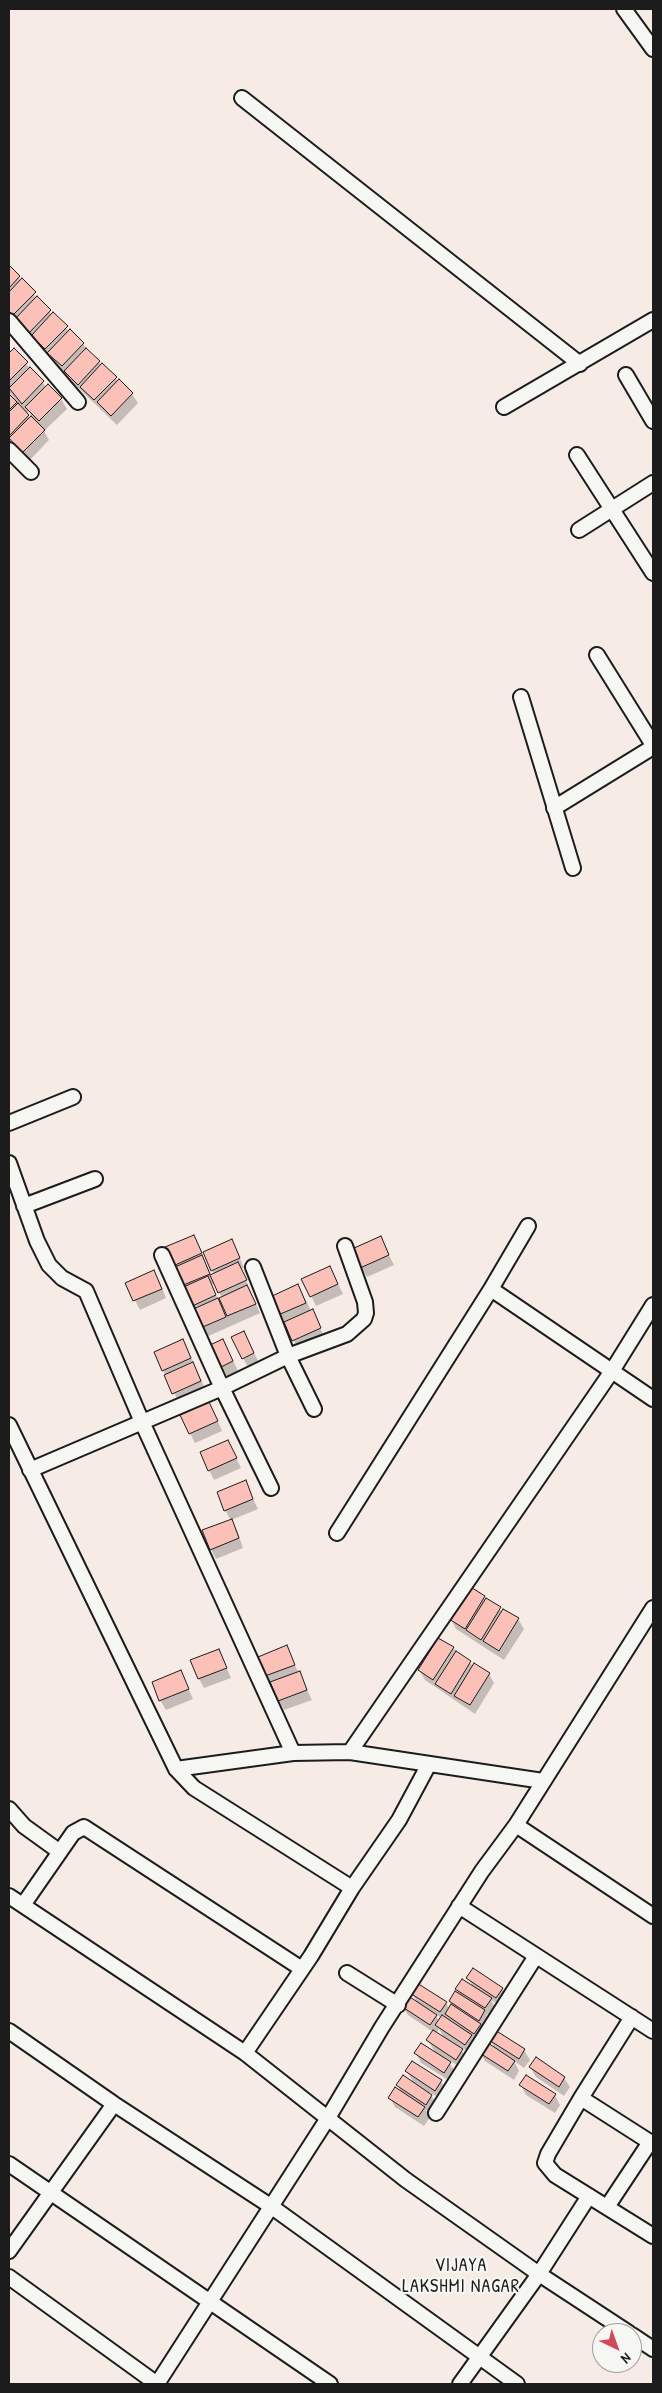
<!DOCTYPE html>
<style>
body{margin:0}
#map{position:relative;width:662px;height:2393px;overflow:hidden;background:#f7ebe6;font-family:"Patrick Hand",sans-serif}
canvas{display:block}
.frame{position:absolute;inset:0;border:10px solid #1c1c1c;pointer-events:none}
.north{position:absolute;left:592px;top:2323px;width:50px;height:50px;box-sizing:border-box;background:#f6f6f2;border:1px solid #9f9f9c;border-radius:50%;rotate:138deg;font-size:14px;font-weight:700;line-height:20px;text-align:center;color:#1c1c1c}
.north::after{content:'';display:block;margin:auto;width:18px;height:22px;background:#d1495b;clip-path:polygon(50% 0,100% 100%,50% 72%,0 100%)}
</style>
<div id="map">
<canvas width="662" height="2393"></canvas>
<div class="frame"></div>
<div class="north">N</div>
</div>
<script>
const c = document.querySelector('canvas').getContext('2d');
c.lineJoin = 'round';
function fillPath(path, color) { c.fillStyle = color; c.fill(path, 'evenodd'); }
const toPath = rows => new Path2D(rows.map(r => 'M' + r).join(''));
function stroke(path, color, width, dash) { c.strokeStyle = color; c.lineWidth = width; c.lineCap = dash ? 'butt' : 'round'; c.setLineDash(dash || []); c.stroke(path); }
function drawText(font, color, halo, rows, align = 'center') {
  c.font = font + ' "Patrick Hand",sans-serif'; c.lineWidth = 4.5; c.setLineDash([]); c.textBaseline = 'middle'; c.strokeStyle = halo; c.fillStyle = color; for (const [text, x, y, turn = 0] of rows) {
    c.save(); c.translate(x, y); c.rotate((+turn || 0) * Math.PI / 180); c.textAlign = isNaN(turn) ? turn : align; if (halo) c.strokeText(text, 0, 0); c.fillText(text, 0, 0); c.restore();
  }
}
fillPath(toPath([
 [9,267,52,315,83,344,102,366,132,394,138,403,117,425,71,381,52,358,9,314],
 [14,350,47,388,48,386,61,399,67,409,44,431,49,440,28,462,9,442,9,396,16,401,9,392,9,355],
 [29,411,32,417,30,419,27,414],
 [380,1238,394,1265,367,1277,361,1267],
 [199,1246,211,1276,214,1274,212,1270,237,1251,244,1268,241,1269,260,1313,204,1338,166,1248],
 [215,1283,222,1298,218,1299,211,1285],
 [330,1267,343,1294,316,1306,303,1279],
 [159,1281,166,1298,140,1310,126,1283],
 [298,1285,325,1338,299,1350,271,1297],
 [249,1342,259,1363,248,1367,243,1358],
 [188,1350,206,1391,179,1403,163,1370],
 [228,1350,238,1371,227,1376,222,1366],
 [214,1413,222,1431,195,1443,190,1433],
 [233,1451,241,1468,214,1480,209,1470],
 [245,1482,258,1509,231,1520,237,1530,243,1548,216,1559,211,1549,231,1521,225,1510],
 [470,1588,503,1612,518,1619,524,1629,504,1660,456,1629,451,1619],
 [286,1647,312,1700,284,1710,266,1675],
 [453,1648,473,1666,489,1674,494,1683,475,1714,425,1680,419,1670],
 [219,1650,231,1678,204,1688,199,1679],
 [181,1672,193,1699,166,1710,160,1700],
 [468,1978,502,1988,507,1998,502,2007,491,2000,496,2009,491,2017,486,2014,490,2021,480,2043,472,2038,477,2045,471,2053,459,2046,467,2060,462,2068,447,2059,456,2073,450,2081,421,2063,416,2053,436,2054,428,2040,433,2032,408,2015,402,2006,418,2004,412,1993,446,2003,450,2009,452,2005,450,2001,460,1996,456,1989,473,1987],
 [435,2014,442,2018,439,2021],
 [439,2029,445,2039,436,2034],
 [490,2040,524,2050,530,2060,524,2068,514,2061,519,2071,514,2080,485,2061,480,2052,496,2050],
 [530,2067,564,2078,570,2087,564,2096,536,2077],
 [407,2071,441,2081,446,2091,441,2099,429,2092,437,2105,431,2114,425,2109,430,2117,424,2126,395,2107,390,2098,402,2094,398,2085,415,2085],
 [521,2085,555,2095,560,2105,555,2113,526,2095]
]), '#0003');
const building = toPath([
 [9,265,20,276,9,288,9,265],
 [22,278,36,292,13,315,9,311,9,292,22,278],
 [37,296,51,310,29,333,14,320,37,296],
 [53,312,68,326,45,349,31,336,53,312],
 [70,329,84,343,62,366,47,353,70,329],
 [14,348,28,362,9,381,9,353,14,348],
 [86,348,100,361,78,385,64,371,86,348],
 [102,363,117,377,94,400,80,387,102,363],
 [30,367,44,381,22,404,9,388,30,367],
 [119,379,133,393,111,416,97,402,119,379],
 [48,384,62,398,39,421,25,407,48,384],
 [9,394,17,402,9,410,9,394],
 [18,403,29,415,9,436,9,412,18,403],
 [31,416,45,430,22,453,9,438,31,416],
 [194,1235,202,1253,173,1266,165,1247,194,1235],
 [381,1236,389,1255,360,1268,352,1249,381,1236],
 [232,1239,240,1258,211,1271,203,1252,232,1239],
 [202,1255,210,1274,181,1286,173,1268,202,1255],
 [238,1262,247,1280,218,1293,210,1275,238,1262],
 [330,1266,338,1284,310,1297,301,1279,330,1266],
 [154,1270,162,1289,133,1301,125,1283,154,1270],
 [208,1276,216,1295,188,1308,179,1289,208,1276],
 [298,1284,306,1303,278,1315,270,1297,298,1284],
 [247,1285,256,1304,227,1316,219,1298,247,1285],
 [218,1298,226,1317,198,1329,189,1311,218,1298],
 [313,1309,321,1328,292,1341,284,1322,313,1309],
 [244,1331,254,1353,242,1359,231,1337,244,1331],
 [183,1339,191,1358,162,1371,154,1352,183,1339],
 [223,1339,233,1361,221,1367,210,1345,223,1339],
 [193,1362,201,1381,172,1394,164,1375,193,1362],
 [209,1402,218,1421,189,1434,180,1415,209,1402],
 [228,1440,237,1458,208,1471,200,1452,228,1440],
 [246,1480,253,1499,224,1511,217,1492,246,1480],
 [232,1519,239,1538,210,1550,202,1530,232,1519],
 [469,1586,485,1596,465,1629,449,1619,469,1586],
 [486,1598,501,1607,481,1640,466,1630,486,1598],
 [503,1609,519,1618,499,1651,483,1641,503,1609],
 [438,1638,454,1647,433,1680,418,1670,438,1638],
 [287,1645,295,1665,265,1676,258,1657,287,1645],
 [219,1649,227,1668,198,1679,190,1660,219,1649],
 [456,1651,471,1661,451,1694,435,1684,456,1651],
 [474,1663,490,1673,470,1705,454,1696,474,1663],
 [181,1670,189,1689,159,1701,152,1682,181,1670],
 [300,1671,307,1690,278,1701,270,1682,300,1671],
 [473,1968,503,1988,496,1998,466,1978,473,1968],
 [462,1979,492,1998,485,2008,455,1989,462,1979],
 [417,1983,447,2002,440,2012,410,1993,417,1983],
 [455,1991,485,2010,479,2021,449,2001,455,1991],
 [407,1995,437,2015,430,2025,401,2006,407,1995],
 [451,2004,481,2024,474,2034,445,2014,451,2004],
 [442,2015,472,2035,465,2045,435,2025,442,2015],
 [433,2030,463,2049,456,2060,426,2040,433,2030],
 [495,2030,525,2049,519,2059,489,2040,495,2030],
 [485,2041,515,2061,508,2071,478,2052,485,2041],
 [421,2043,451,2062,444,2073,414,2053,421,2043],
 [536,2057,565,2077,559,2087,529,2067,536,2057],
 [412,2061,442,2080,435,2091,405,2071,412,2061],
 [403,2075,432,2095,426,2105,396,2085,403,2075],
 [526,2075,556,2094,549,2104,519,2085,526,2075],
 [395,2087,425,2107,418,2117,388,2098,395,2087]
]);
fillPath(building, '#fbc0b8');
stroke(building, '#1c1c1c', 1);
const street = toPath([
 [624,9,653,49],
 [242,98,580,364],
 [9,321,78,402],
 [626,375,653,421],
 [504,407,653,320],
 [9,450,31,472],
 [577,455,653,573],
 [579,530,653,483],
 [597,655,653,745],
 [521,697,573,868],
 [554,808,653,747],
 [9,1123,73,1097],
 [9,1163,37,1241,49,1265,62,1278,86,1291,142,1422,293,1753],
 [24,1206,95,1179],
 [162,1255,222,1388,271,1488],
 [253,1267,288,1356,314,1409],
 [491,1289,653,1399],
 [9,1425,176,1769,194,1788,352,1888],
 [30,1470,222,1388,288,1356,347,1334,364,1319,366,1313,365,1302,345,1246],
 [337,1533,491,1289,528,1226],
 [350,1752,612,1371,653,1305],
 [176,1769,293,1753,350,1752,543,1781],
 [9,1809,24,1826,60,1852],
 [516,1825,653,1916],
 [9,1896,245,2053,406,2180,539,2274,629,2333],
 [23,1905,73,1833,84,1827,302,1969],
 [459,1906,653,2031],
 [347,1973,398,2005],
 [632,2017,581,2098,548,2154,545,2163,555,2175,653,2236],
 [9,2031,114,2104,272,2207,517,2384],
 [245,2053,311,1956,352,1888,399,1820,429,1764],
 [581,2098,653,2144],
 [436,2113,536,1956],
 [9,2164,330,2384],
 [607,2207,650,2142],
 [9,2251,114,2104],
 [9,2277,157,2384],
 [632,2335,653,2349],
 [157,2384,328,2118,382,2027,482,1871,516,1825,653,1608],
 [460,2384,539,2274,589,2196]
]);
stroke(street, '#1c1c1c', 18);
stroke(street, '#f6f6f2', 14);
c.letterSpacing = '1px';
drawText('18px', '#1c1c1c', '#f6f6f2', [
 ["VIJAYA",461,2266],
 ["LAKSHMI NAGAR",461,2287]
]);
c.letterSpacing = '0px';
</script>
